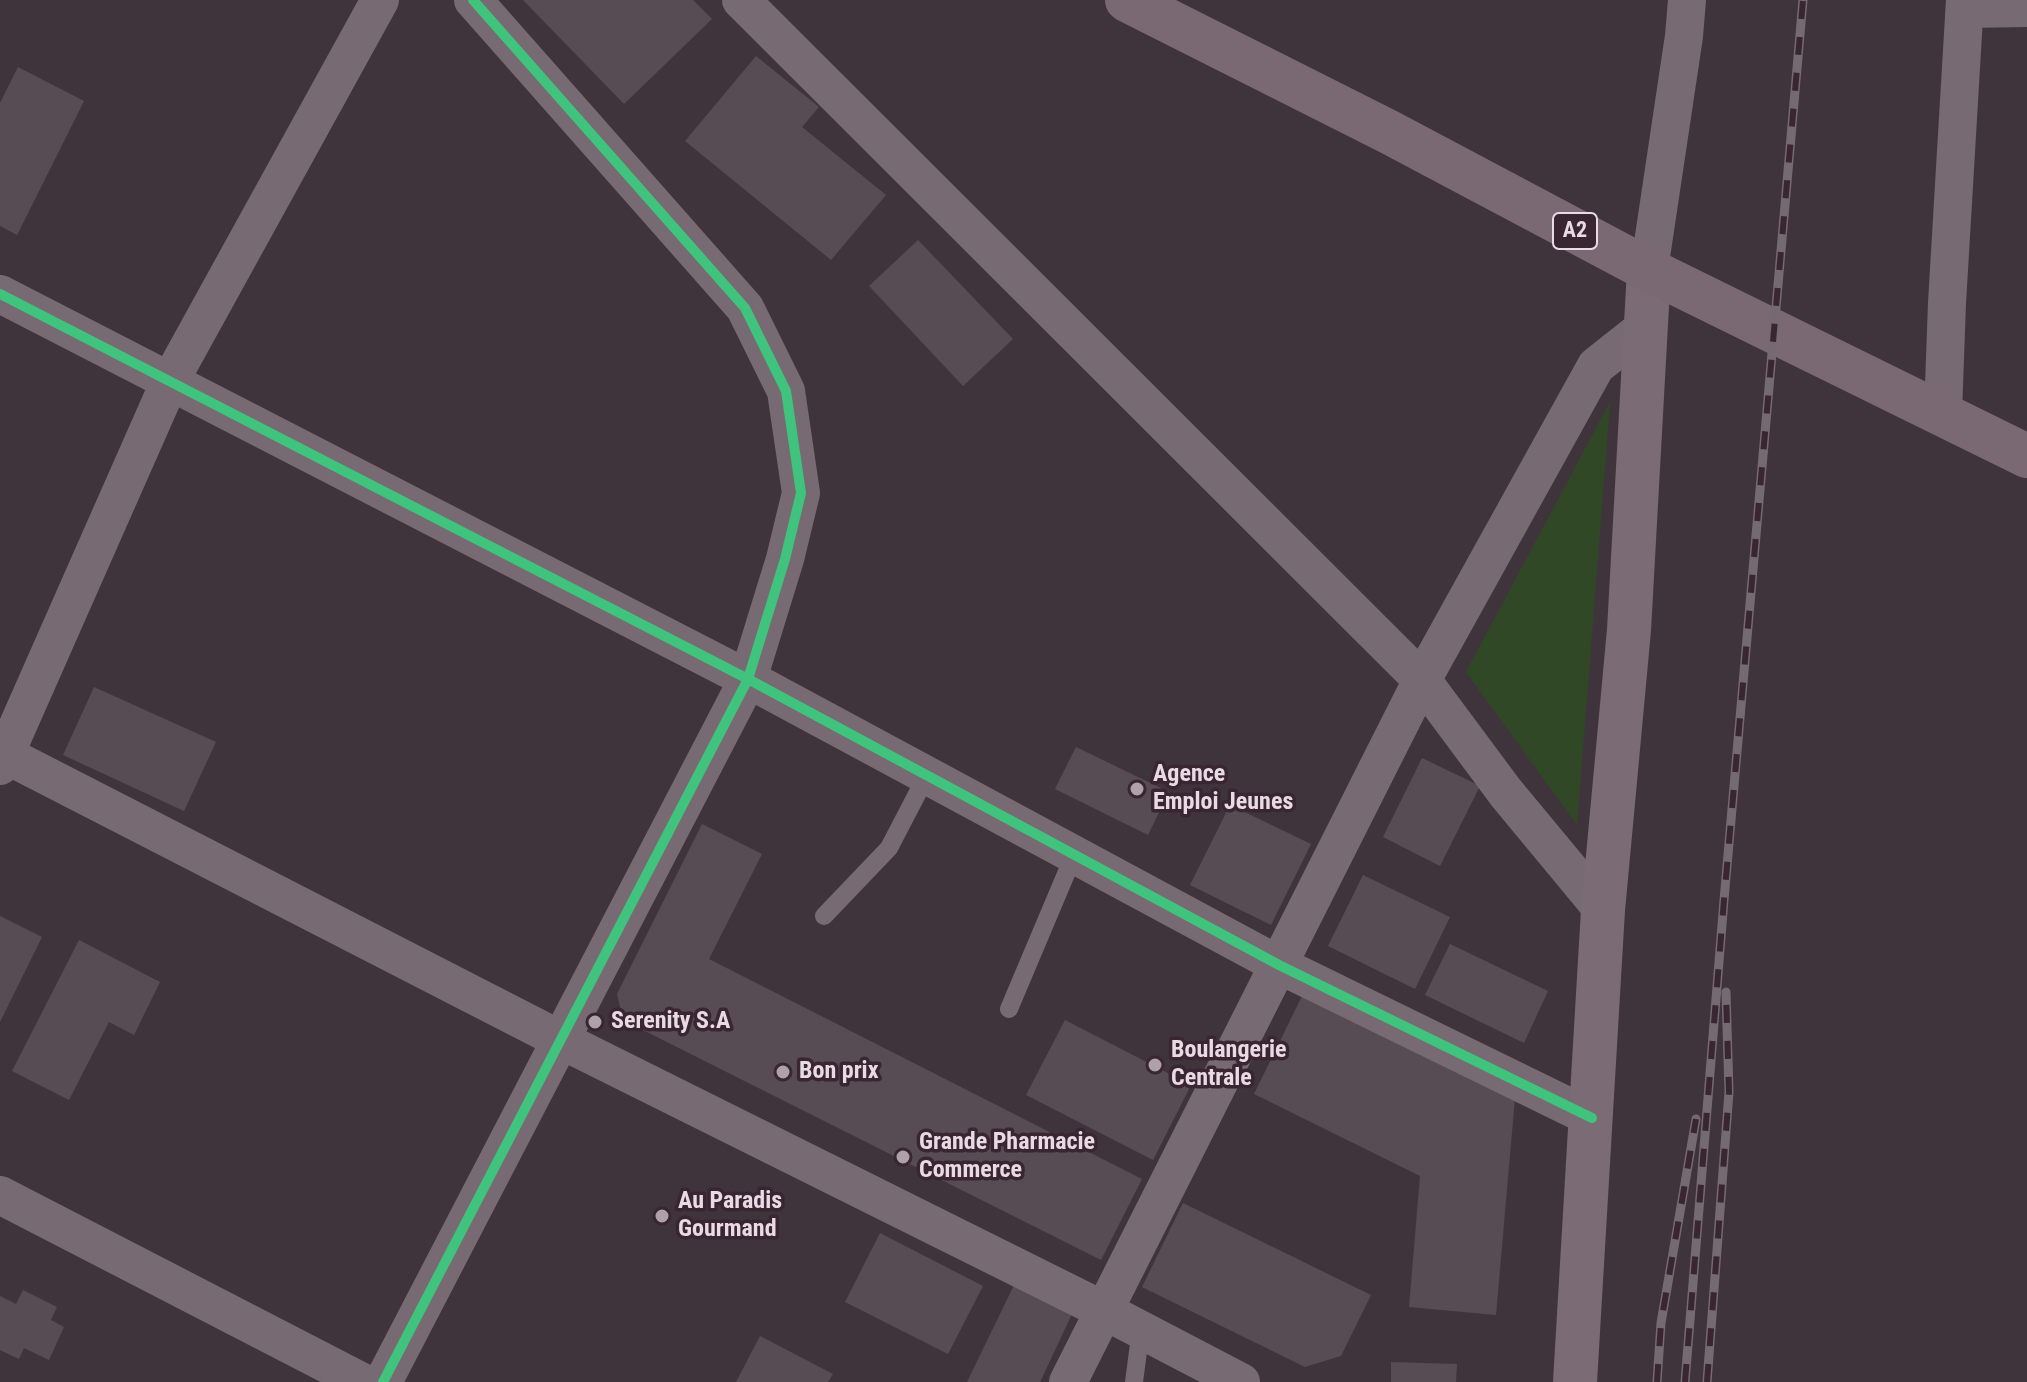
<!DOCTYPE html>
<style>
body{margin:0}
canvas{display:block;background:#40343c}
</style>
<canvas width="2027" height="1382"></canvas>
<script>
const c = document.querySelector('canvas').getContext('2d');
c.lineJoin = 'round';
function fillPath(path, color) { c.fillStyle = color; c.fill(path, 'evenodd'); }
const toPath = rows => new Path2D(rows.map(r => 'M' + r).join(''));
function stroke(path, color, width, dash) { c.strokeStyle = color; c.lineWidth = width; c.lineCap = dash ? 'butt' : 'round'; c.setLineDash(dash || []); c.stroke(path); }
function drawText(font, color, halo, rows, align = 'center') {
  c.font = font + ' "Roboto Condensed",sans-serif'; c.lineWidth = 7; c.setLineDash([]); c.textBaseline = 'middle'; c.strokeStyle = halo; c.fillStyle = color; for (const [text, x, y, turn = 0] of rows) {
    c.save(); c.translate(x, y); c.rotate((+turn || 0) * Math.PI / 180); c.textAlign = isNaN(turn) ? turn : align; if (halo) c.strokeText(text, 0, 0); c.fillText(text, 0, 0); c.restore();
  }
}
fillPath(toPath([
 [1610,402,1577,825,1466,672]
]), '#304826');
fillPath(toPath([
 [523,0,693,0,712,19,624,104],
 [756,56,819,107,802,127,886,195,831,260,685,141],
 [18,67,84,101,17,235,0,226,0,103],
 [918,240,1013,339,963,386,869,286],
 [94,687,216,742,184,811,63,755],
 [1076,747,1169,792,1148,835,1055,789],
 [1422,758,1480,786,1440,866,1383,837],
 [1230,805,1311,844,1271,925,1190,885],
 [702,824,762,854,709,959,1142,1179,1101,1260,623,1020,617,994],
 [1363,875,1450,917,1415,989,1328,946],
 [0,916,42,937,0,1022],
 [79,940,160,982,134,1035,109,1022,69,1100,12,1071],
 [1450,944,1548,991,1524,1043,1425,995],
 [1303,994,1515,1098,1496,1315,1409,1307,1420,1176,1254,1094],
 [1065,1020,1191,1085,1153,1160,1026,1095],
 [1183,1203,1371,1295,1341,1356,1305,1367,1142,1287],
 [880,1233,983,1286,948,1354,845,1302],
 [1015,1283,1073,1312,1040,1382,967,1382],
 [23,1290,57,1307,51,1320,64,1327,49,1360,24,1348,19,1359,0,1350,0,1296,16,1304],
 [760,1336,833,1374,828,1382,736,1382],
 [1391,1362,1457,1364,1456,1382,1391,1382]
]), '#574c53');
stroke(toPath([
 [824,916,889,848,927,775],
 [1009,1009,1074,855],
 [1134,1382,1141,1329]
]), '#776a72', 18);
stroke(toPath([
 [741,0,1422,680,1506,793,1603,910],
 [1965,9,2027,8],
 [1649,270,1684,36,1687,0],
 [0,294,748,679,1279,965,1592,1118],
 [1943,413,1947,303,1965,0],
 [0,752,559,1039,1103,1310,1241,1382],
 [0,766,170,381,380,0],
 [0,1195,362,1382],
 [383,1382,748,679,785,559,801,493,786,391,745,308,473,0],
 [1068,1382,1422,680,1596,366,1644,328]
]), '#776a72', 38);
stroke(toPath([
 [1575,1382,1603,910,1629,630,1649,270]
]), '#7b6b75', 44);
stroke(toPath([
 [1127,0,1389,132,1649,270,2027,456]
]), '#7a6973', 44);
const rail = toPath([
 [1657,1382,1661,1323,1696,1119],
 [1685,1382,1724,900,1803,0],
 [1707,1382,1729,1092,1726,992]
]);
stroke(rail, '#756a71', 9);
stroke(rail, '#3a2533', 6, [18]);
stroke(toPath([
 [0,294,748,679,1279,965,1592,1118],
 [383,1382,748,679,785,559,801,493,786,391,745,308,473,0]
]), '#40c37c', 10);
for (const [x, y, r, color] of [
 [1137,789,8,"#aea1a9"],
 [595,1022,8,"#aea1a9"],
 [1155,1065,8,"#aea1a9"],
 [783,1072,8,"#aea1a9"],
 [903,1157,8,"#aea1a9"],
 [662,1216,8,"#aea1a9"]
]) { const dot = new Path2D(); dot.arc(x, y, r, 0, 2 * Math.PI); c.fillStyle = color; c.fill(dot); stroke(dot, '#3a2533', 3); }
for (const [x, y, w] of [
 [1575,231,44]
]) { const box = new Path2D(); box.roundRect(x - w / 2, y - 18, w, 36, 6); c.fillStyle = '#3a2533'; c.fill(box); stroke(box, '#e9dbe4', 2); }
drawText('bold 22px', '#e9dbe4', null, [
 ["A2",1575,231]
]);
drawText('bold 24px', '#e9dbe4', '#3a2533', [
 ["Agence",1153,775],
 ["Emploi Jeunes",1153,803],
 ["Serenity S.A",611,1022],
 ["Boulangerie",1171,1051],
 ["Centrale",1171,1079],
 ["Bon prix",799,1072],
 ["Grande Pharmacie",919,1143],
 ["Commerce",919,1171],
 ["Au Paradis",678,1202],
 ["Gourmand",678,1230]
], 'left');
</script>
